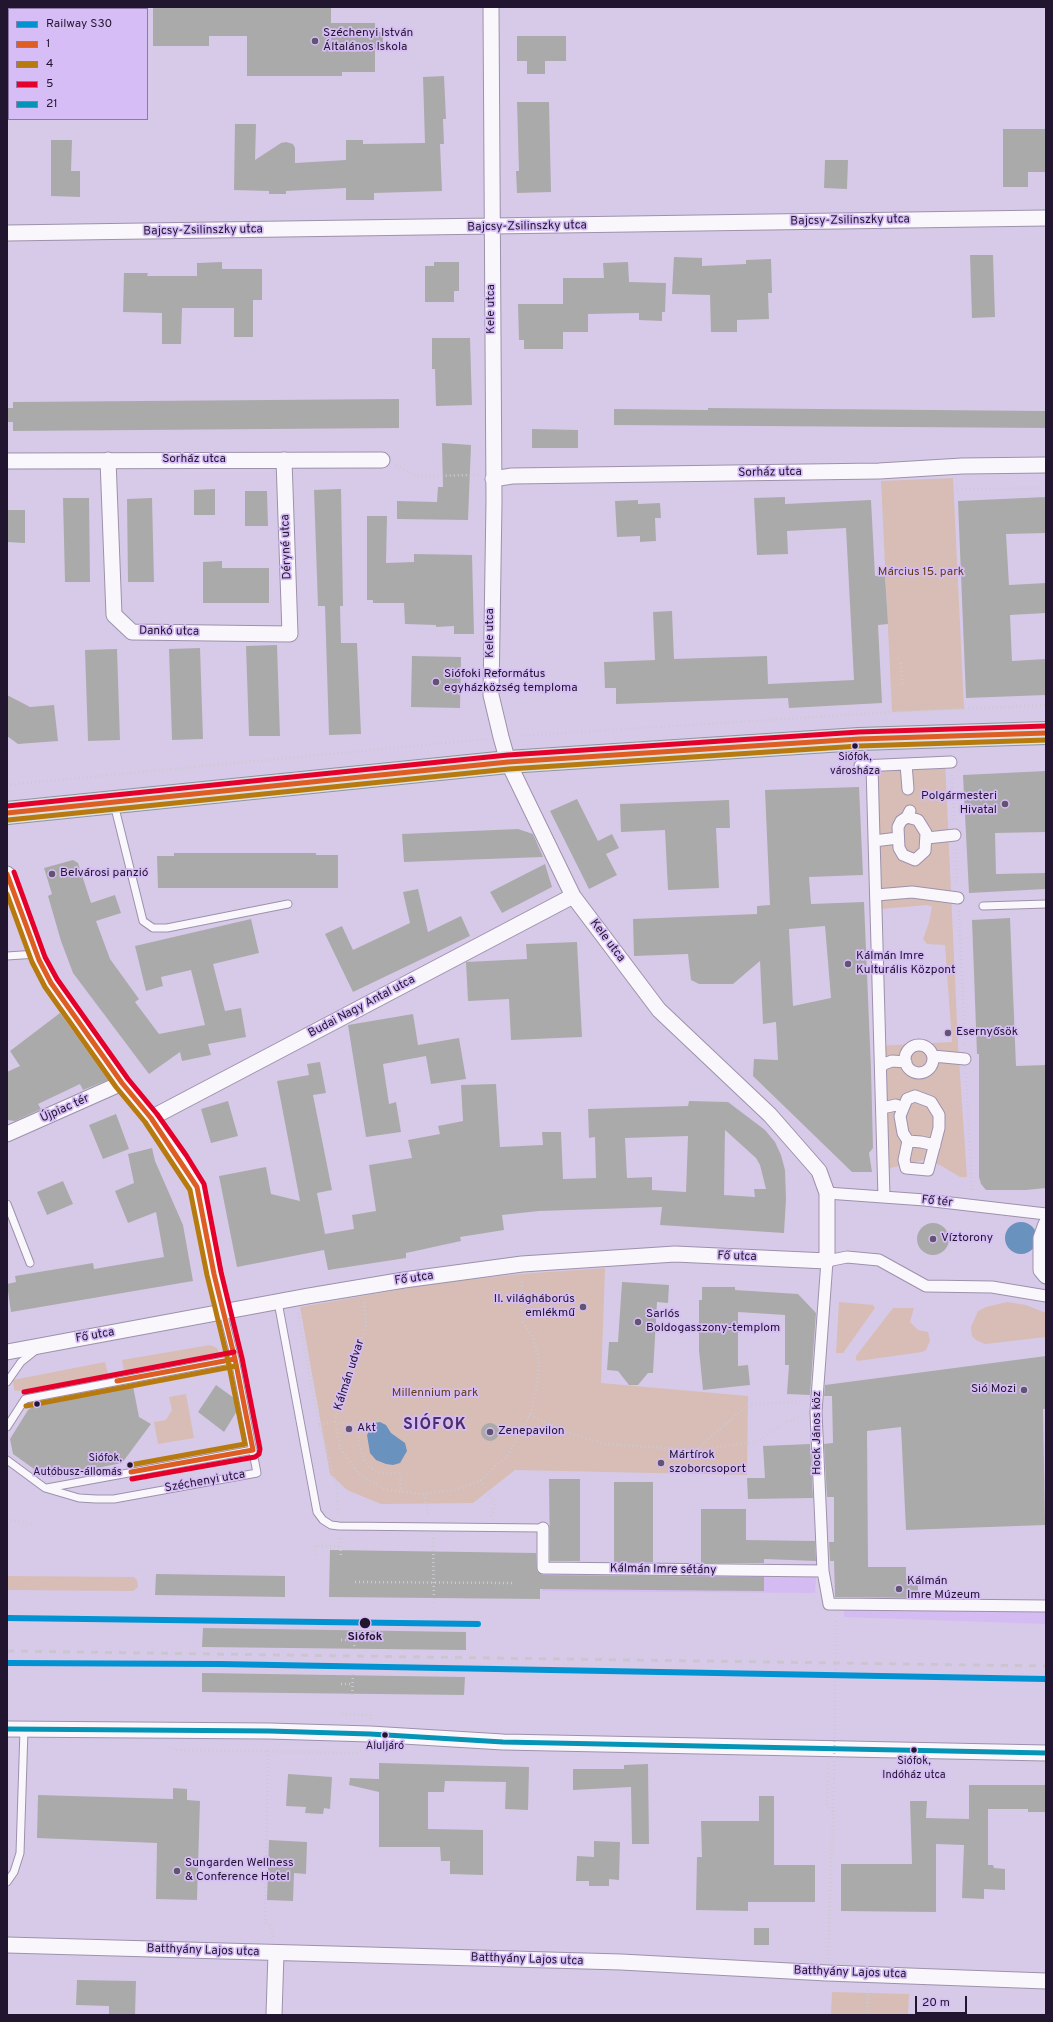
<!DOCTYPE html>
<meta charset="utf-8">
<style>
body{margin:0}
#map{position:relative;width:1053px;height:2022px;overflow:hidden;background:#d7cae8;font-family:Overpass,sans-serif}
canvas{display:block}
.frame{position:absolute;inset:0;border:8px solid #22152f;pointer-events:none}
.legend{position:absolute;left:8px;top:8px;width:140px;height:112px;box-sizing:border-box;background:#d6bdf5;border:1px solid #8e7aa6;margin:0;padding:5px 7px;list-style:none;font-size:12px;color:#22152f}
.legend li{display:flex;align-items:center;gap:8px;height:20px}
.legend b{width:20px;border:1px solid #8e7aa6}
.scale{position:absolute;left:915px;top:1996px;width:52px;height:18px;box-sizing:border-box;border:2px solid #22152f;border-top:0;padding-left:5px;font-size:12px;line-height:14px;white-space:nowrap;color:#22152f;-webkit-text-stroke:3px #d6bdf5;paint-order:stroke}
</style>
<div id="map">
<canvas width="1053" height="2022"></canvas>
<div class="frame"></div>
<ul class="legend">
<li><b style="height:5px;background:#0392d1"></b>Railway S30</li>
<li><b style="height:5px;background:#dd5d23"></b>1</li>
<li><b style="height:5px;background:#b77a0e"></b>4</li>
<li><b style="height:5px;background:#e4002b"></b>5</li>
<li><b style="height:5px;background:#0593b6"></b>21</li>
</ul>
<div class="scale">20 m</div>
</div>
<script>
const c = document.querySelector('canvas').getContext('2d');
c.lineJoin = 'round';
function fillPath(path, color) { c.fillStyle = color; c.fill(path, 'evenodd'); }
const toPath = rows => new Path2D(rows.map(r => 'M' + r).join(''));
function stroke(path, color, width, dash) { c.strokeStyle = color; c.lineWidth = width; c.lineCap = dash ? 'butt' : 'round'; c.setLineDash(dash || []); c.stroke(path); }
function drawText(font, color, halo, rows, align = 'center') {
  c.font = font + ' Overpass,sans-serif'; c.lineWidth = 3.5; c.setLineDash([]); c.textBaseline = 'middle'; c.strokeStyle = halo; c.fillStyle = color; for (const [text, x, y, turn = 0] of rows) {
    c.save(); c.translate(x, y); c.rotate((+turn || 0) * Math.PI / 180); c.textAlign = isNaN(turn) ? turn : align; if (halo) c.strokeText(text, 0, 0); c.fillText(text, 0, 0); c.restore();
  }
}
fillPath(toPath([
 [542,1564,817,1564,815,1593,542,1591],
 [845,1600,1046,1601,1046,1624,844,1617]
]), '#d4bbf2');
fillPath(toPath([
 [953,478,964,709,892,712,881,481],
 [945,760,958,1045,967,1177,960,1177,940,1165,924,1160,891,1168,880,1175,875,1046,952,1042,945,945,927,944,923,939,929,922,932,907,928,905,881,909,877,896,865,764],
 [605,1268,601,1383,748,1396,747,1475,515,1470,473,1503,381,1504,347,1490,330,1474,300,1307,437,1283,520,1274],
 [839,1302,873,1305,875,1308,843,1353,836,1353],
 [1007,1302,1026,1305,1046,1313,1046,1337,985,1344,976,1340,972,1336,971,1327,978,1311,986,1307],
 [893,1308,914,1308,910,1322,918,1330,928,1332,930,1341,926,1350,922,1352,858,1361,856,1360,856,1356],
 [210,1345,217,1348,219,1353,124,1371,122,1360],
 [105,1362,108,1374,18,1391,14,1390,13,1380],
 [186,1394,194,1438,158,1444,154,1422,166,1420,172,1410,169,1397],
 [7,1576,134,1577,137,1580,138,1587,133,1591,7,1590],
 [832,1992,909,1994,908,2015,831,2015]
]), '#d7bdb6');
fillPath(toPath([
 '1005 1238a16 16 0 1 1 32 0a16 16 0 1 1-32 0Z',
 [380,1422,386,1425,391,1433,405,1443,407,1451,400,1463,393,1465,386,1464,376,1460,370,1453,367,1435,374,1423]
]), '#6a92be');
fillPath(toPath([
 [153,7,331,7,331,23,375,23,375,32,383,32,383,49,375,49,375,72,342,72,342,76,247,76,247,36,209,36,209,46,153,46],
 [517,36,566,36,566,61,545,61,545,74,527,74,527,61,517,61],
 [444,76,446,119,443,119,444,144,440,144,442,191,374,193,374,200,346,200,346,188,286,191,286,194,269,194,269,191,234,190,235,124,256,124,255,160,281,143,286,142,293,144,295,148,295,163,346,160,346,140,363,140,363,144,425,143,423,77],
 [517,102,549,102,551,192,517,193,516,171,519,171],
 [1003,129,1046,129,1046,172,1028,172,1028,187,1003,187],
 [51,140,72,140,71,171,80,171,80,197,51,196],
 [825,160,848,160,847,189,824,188],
 [970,255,993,255,995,317,972,318],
 [674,257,702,258,702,266,746,264,746,260,771,259,772,293,768,293,769,319,737,320,737,332,711,332,710,295,672,294],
 [222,262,222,269,262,269,262,300,253,300,253,337,234,337,234,308,182,308,181,344,162,344,162,313,123,312,124,273,148,273,147,276,197,276,197,263],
 [434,262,459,262,459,291,454,291,454,302,425,302,425,266,434,266],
 [628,262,629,282,666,283,665,312,662,312,662,321,639,320,639,313,588,314,588,332,563,332,563,349,524,349,524,340,519,340,518,304,563,304,563,278,604,278,603,263],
 [432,338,470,338,472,405,436,406,435,369,432,369],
 [399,399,399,428,13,431,13,422,7,422,7,408,13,408,13,402],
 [708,408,1046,411,1046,428,614,425,614,409,708,410],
 [532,429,578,430,578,448,532,448],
 [442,443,471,445,468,520,397,519,397,501,437,502,438,487,443,487],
 [215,489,215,515,194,515,194,490],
 [341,489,343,606,340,606,341,643,357,643,361,734,329,735,325,606,318,606,314,490],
 [245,491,267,491,268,526,245,526],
 [785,497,785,504,871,500,875,576,885,575,888,624,878,625,882,703,789,708,788,698,616,704,616,688,605,688,604,662,655,660,653,612,672,611,674,659,767,656,768,684,854,680,846,528,787,531,788,554,757,555,754,498],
 [1046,497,1046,533,1006,534,1009,585,1046,583,1046,613,1010,615,1012,661,1046,659,1046,695,966,698,958,501],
 [63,498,89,498,90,582,65,582],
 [152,498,154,582,128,582,127,499],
 [638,500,638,504,660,503,661,518,655,518,656,541,640,542,640,536,617,537,615,501],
 [7,510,25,510,25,543,7,542],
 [367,516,387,516,386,563,414,562,414,554,472,555,474,634,454,634,454,626,436,627,436,625,405,624,404,603,373,603,373,600,367,600],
 [222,561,222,568,269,568,269,603,203,603,203,562],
 [277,645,280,736,249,736,246,646],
 [200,648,203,739,172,740,169,649],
 [117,649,120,740,88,741,85,650],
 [412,656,461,657,460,708,411,707],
 [7,695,30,707,54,705,58,741,18,744,7,736],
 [1046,771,1046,832,995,833,996,874,1046,873,1046,889,969,893,963,775],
 [859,787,863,875,809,877,811,904,864,902,871,1069,873,1148,869,1153,872,1172,852,1172,753,1076,754,1059,778,1060,776,1022,763,1024,760,961,733,984,699,984,691,980,688,954,634,956,633,919,757,914,757,906,770,905,765,790],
 [825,926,831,998,793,1006,789,929],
 [577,799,598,841,612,834,619,848,606,854,617,875,589,889,550,811],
 [729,800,730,828,716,828,719,888,668,890,665,830,621,832,620,804],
 [518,829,533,834,543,857,404,862,402,834],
 [174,853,316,853,316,855,338,855,338,888,158,888,157,856,174,856],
 [73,860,78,863,91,903,115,895,121,913,96,921,110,959,139,999,135,1002,159,1034,205,1025,191,970,161,977,163,986,146,991,135,946,251,919,259,953,213,964,225,1011,241,1008,246,1037,208,1044,211,1055,182,1061,180,1052,149,1074,73,973,61,941,48,896,52,894,44,868],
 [545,864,552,887,502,913,490,892],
 [418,889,428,932,461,916,470,936,353,992,325,934,342,926,353,950,410,923,403,892],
 [1010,918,1016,1066,1046,1065,1046,1188,1026,1190,986,1190,981,1184,979,1177,979,1054,977,1054,972,920],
 [577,942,582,1037,511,1040,509,999,468,1001,466,962,527,959,526,944],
 [60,1013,108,1080,83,1090,80,1084,38,1104,41,1109,15,1121,7,1120,7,1072,20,1066,10,1051],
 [413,1014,418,1045,459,1038,466,1079,431,1084,426,1056,383,1064,389,1104,396,1102,401,1132,366,1137,348,1025],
 [320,1062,326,1093,313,1095,332,1190,317,1193,325,1234,354,1229,352,1215,376,1211,369,1165,412,1158,408,1140,440,1134,438,1126,463,1121,461,1085,496,1084,500,1147,543,1145,542,1132,561,1132,563,1179,596,1178,595,1137,589,1138,588,1109,688,1106,689,1101,728,1102,765,1130,775,1142,781,1155,785,1170,786,1199,784,1233,660,1225,662,1207,539,1211,502,1215,504,1230,460,1237,461,1241,406,1253,406,1258,328,1270,324,1250,237,1267,219,1176,266,1167,271,1194,300,1201,277,1081,309,1075,307,1064],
 [725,1130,756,1158,760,1165,766,1189,754,1189,755,1197,724,1195],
 [688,1136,686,1192,652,1190,652,1177,627,1178,625,1138],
 [228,1101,238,1136,211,1143,201,1109],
 [116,1114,129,1149,103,1159,89,1125],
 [152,1148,155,1161,183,1225,193,1281,11,1312,7,1284,16,1282,15,1276,93,1263,94,1269,164,1257,156,1212,128,1223,115,1191,134,1183,128,1154],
 [63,1181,73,1204,47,1215,37,1192],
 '917 1239a16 16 0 1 1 32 0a16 16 0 1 1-32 0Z',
 [622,1282,669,1285,668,1303,657,1302,653,1373,648,1373,638,1385,629,1385,618,1371,607,1370,609,1342,618,1342],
 [702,1287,735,1287,735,1290,798,1294,816,1313,810,1395,787,1394,789,1365,785,1365,785,1315,738,1312,738,1366,748,1365,750,1385,703,1390,699,1350,699,1300,702,1300],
 [1046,1356,1046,1409,1043,1409,1045,1525,906,1530,901,1427,867,1431,868,1567,906,1567,906,1579,918,1580,918,1598,835,1597,834,1561,830,1561,829,1542,834,1542,834,1497,827,1497,824,1444,833,1443,832,1396,824,1396,825,1385],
 [216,1385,234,1398,237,1411,224,1432,198,1412],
 [133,1386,139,1417,151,1424,122,1463,51,1477,41,1474,13,1454,10,1439,28,1410,36,1404],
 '481 1432a9 9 0 1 1 18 0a9 9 0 1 1-18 0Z',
 [810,1444,813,1498,748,1499,747,1478,765,1478,763,1446],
 [549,1479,580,1479,580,1561,550,1561],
 [614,1482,653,1482,653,1562,614,1562],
 [701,1509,746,1509,746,1540,815,1541,816,1561,764,1559,764,1563,701,1563],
 [330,1550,536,1553,537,1571,543,1575,764,1577,764,1591,540,1589,540,1599,329,1597],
 [156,1574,285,1576,285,1597,155,1595],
 [203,1628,466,1632,466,1650,202,1647],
 [202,1673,465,1677,464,1695,202,1692],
 [379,1763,529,1767,528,1810,505,1809,506,1782,445,1781,444,1792,428,1792,428,1829,483,1830,483,1875,450,1874,450,1861,441,1861,440,1847,379,1847,379,1792,349,1785,350,1778,379,1779],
 [648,1764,649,1844,632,1844,631,1787,573,1790,573,1769,624,1769,624,1765],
 [288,1774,332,1777,330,1809,324,1808,323,1814,305,1813,306,1807,286,1806],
 [969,1785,1046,1785,1046,1812,1028,1812,1028,1809,988,1809,988,1865,993,1865,994,1868,1005,1869,1005,1890,984,1889,984,1899,962,1898,964,1845,936,1844,936,1912,841,1911,841,1864,912,1864,910,1801,927,1801,926,1818,969,1819],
 [173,1788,187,1789,187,1800,200,1801,197,1900,156,1899,157,1843,37,1838,38,1795,173,1799],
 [759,1796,774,1796,774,1865,815,1865,815,1902,748,1902,748,1911,696,1910,697,1857,702,1857,701,1821,759,1821],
 [269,1840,307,1842,306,1874,294,1873,293,1901,267,1900],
 [594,1841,620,1842,619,1880,609,1879,609,1886,589,1886,589,1881,576,1881,577,1856,594,1857],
 [754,1928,769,1928,769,1945,754,1945],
 [77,1980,136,1981,135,2015,109,2015,109,2006,76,2005]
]), '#abaaaa');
const service = toPath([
 [114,804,143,921,153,928,167,928,288,904],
 [983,906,1046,904],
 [7,956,37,954],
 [7,1204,30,1263],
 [278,1302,317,1512,323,1520,331,1525,339,1526,543,1528],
 [7,1382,21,1362,36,1350],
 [7,1427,25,1399,235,1359],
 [7,1460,45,1488,79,1498,96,1499,114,1499,257,1473,235,1359,223,1312],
 [47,1488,253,1450],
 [7,1882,14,1872,20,1853,24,1730]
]);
const pedestrian = toPath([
 [906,764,908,789],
 [860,766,951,762],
 [872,766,884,1197],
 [907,817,918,820,926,833,925,851,915,860,903,855,899,848,898,827,901,821,907,817,910,811],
 [927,838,955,835],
 [874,841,898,838],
 [876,895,912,892,958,898],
 '905 1059a14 14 0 1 1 28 0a14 14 0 1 1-28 0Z',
 [933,1056,965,1059],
 [881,1067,884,1064,892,1061,906,1062],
 [915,1096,931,1102,939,1115,939,1128,928,1170,906,1168,904,1160,908,1141,903,1133,900,1116,907,1099,915,1096],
 [882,1108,896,1105,903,1108],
 [908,1141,921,1142,935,1145],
 [827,1193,925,1200,1046,1214],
 [1046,1296,992,1287,926,1286,879,1260,847,1257,827,1261,816,1412,823,1571,829,1604,1046,1606],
 [543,1528,543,1568,823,1571]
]);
const minor = toPath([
 [7,233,1046,218],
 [108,460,114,615,132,632,290,634,284,460],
 [7,461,382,460],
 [493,479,512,476,879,471,962,466,1046,465],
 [7,874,39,960,51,983,122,1083,151,1118,180,1159,197,1187,223,1312],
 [151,1118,573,896],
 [7,1134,122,1083],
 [1046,1224,1041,1238,1041,1270,1046,1276],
 [7,1352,308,1296,404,1280,522,1264,675,1254,827,1261,827,1193,819,1171,770,1115,659,1010,573,896,508,762,501,737,491,695,494,501,491,7],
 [7,1729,269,1731,370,1734,503,1742,1046,1753],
 [7,1945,621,1962,827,1973,1046,1981],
 [274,2015,276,1953]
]);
const primary = toPath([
 [7,813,508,762,859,739,1046,733]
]);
stroke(service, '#9d91ac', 9);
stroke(pedestrian, '#9d91ac', 13);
stroke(minor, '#9d91ac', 17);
stroke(primary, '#8f94a2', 24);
stroke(toPath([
 [396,466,417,476,479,475],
 [957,489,1046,488],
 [901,663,903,687],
 [517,736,892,712,1046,705],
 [952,775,954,822],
 [7,785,486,739],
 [956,849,957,884],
 [959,911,965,1046],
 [966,1073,972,1191],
 [364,1302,366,1326,342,1394,335,1422,341,1450,359,1474,386,1490,424,1494,455,1490,481,1480,509,1454,530,1415,538,1380,539,1360,533,1338,523,1323,521,1305,522,1280],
 [298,1313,319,1425,337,1486,338,1515],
 [530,1415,567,1432,604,1444,696,1450,748,1405,804,1401],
 [319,1425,335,1422,363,1426,359,1436,359,1445,365,1462,370,1468,384,1474,400,1473,401,1492],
 [697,1450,755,1442,787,1422,802,1416],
 [481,1480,495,1503,491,1517],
 [424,1494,429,1515],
 [7,1519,36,1525],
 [340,1538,341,1558],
 [433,1538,434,1606],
 [316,1555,315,1546,340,1546],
 [355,1582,515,1583],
 [341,1640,354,1640],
 [354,1650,355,1629],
 [341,1684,352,1684],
 [352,1695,353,1673],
 [342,1714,371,1715,371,1719],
 [169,1747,176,1750,355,1753,363,1751],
 [268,1751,265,1921,271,1926,273,1937],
 [833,1812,834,1778],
 [828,1959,833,1812,827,1805,828,1764],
 [867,2015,868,1989]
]), '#cdc9d2', 2.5, [1, 3]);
stroke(service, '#f9f7fc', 7);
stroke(pedestrian, '#f9f7fc', 11);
stroke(minor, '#f9f7fc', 15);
stroke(primary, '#dbe1e4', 22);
stroke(toPath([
 [7,1651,1046,1666]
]), '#cac6cf', 3, [7, 7]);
stroke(toPath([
 [834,1778,836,1619]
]), '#cdc9d2', 2.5, [1, 3]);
stroke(toPath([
 [7,813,508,762,859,739,1046,733],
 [7,874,39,960,51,983,122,1083,151,1118,197,1187,214,1274,235,1359,253,1450],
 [117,1381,235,1359],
 [131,1472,253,1450]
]), '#dd5d23', 5);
stroke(toPath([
 [8,820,509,769,859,746,1046,740],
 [7,894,32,962,45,987,116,1087,145,1122,190,1190,207,1275,228,1361,245,1444,130,1465],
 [26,1406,236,1366]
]), '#b77a0e', 5);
stroke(toPath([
 [7,806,508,755,859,732,1046,726],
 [14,872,45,957,57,979,128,1079,157,1114,186,1155,204,1184,221,1272,242,1358,260,1449,259,1454,255,1457,132,1479],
 [24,1392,234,1352]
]), '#e4002b', 5);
stroke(toPath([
 [7,1729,269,1731,370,1734,503,1742,1046,1753]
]), '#0593b6', 5);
stroke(toPath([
 [7,1618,478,1624],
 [7,1663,220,1664,1046,1679]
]), '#0392d1', 6);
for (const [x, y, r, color] of [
 [315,41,4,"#615470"],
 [436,682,4,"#615470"],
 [855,746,3.5,"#22152f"],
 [1005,804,4,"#615470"],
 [52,874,4,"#615470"],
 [848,964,4,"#615470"],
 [948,1033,4,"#615470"],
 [933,1239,4,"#615470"],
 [583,1307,4,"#615470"],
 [638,1322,4,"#615470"],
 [1024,1390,4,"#615470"],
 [37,1404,3.5,"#22152f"],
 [349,1429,4,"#615470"],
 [490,1432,4,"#615470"],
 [661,1463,4,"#615470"],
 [130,1465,3.5,"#22152f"],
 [899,1589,4,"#615470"],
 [365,1623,6,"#22152f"],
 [385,1735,3.5,"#22152f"],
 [914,1750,3.5,"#22152f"],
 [177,1871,4,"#615470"]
]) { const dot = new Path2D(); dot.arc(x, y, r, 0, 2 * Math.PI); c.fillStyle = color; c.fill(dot); stroke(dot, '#d6bdf5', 1.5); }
drawText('11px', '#22152f', '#d6bdf5', [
 ["Siófok,",855,758],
 ["városháza",855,772],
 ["Siófok,",122,1459,"right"],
 ["Autóbusz-állomás",122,1473,"right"],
 ["Aluljáró",385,1747],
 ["Siófok,",914,1762],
 ["Indóház utca",914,1776]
]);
drawText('12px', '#22152f', '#d6bdf5', [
 ["Széchenyi István",323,34],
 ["Általános Iskola",323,48],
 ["Siófoki Református",444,675],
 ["egyházközség temploma",444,689],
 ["Polgármesteri",997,797,"right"],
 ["Hivatal",997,811,"right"],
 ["Belvárosi panzió",60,874],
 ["Kálmán Imre",856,957],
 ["Kulturális Központ",856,971],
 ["Esernyősök",956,1033],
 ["Víztorony",941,1239],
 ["II. világháborús",575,1300,"right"],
 ["emlékmű",575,1314,"right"],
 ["Sarlós",646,1315],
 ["Boldogasszony-templom",646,1329],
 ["Sió Mozi",1016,1390,"right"],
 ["Akt",357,1429],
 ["Zenepavilon",498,1432],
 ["Mártírok",669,1456],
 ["szoborcsoport",669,1470],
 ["Kálmán",907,1582],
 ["Imre Múzeum",907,1596],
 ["Sungarden Wellness",185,1864],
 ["& Conference Hotel",185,1878]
], 'left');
drawText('12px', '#22152f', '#d6bdf5', [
 ["Bajcsy-Zsilinszky utca",850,221,-1],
 ["Bajcsy-Zsilinszky utca",527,227,-1],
 ["Bajcsy-Zsilinszky utca",203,231,-1],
 ["Kele utca",492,309,-90],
 ["Sorház utca",194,460],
 ["Sorház utca",770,473,-1],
 ["Déryné utca",287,547,-92],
 ["Dankó utca",169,632,1],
 ["Kele utca",491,633,-90],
 ["Kele utca",607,941,53],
 ["Budai Nagy Antal utca",362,1007,-28],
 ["Újpiac tér",65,1109,-24],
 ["Fő tér",937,1202,6],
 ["Fő utca",737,1257,2],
 ["Fő utca",414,1279,-8],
 ["Fő utca",95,1336,-10],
 ["Kálmán udvar",350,1375,-72],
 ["Hock János köz",818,1433,-90],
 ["Széchenyi utca",205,1482,-10],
 ["Kálmán Imre sétány",663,1570,1],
 ["Batthyány Lajos utca",203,1951,2],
 ["Batthyány Lajos utca",527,1960,2],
 ["Batthyány Lajos utca",850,1973,2]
]);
drawText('12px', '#643e12', '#d6bdf5', [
 ["Március 15. park",921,573],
 ["Millennium park",435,1394]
]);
drawText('bold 12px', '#22152f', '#d6bdf5', [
 ["Siófok",365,1638]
]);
c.letterSpacing = '1px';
drawText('bold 16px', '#4c2f6a', '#d6bdf5', [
 ["SIÓFOK",435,1426]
]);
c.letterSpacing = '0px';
</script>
